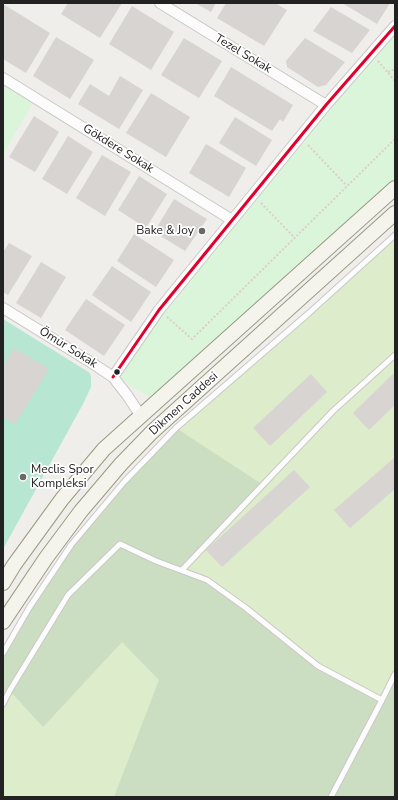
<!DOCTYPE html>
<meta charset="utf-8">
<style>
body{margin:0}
#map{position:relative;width:398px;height:800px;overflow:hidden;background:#f0eeeb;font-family:"Nunito Sans",sans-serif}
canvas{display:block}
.frame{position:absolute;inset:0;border:4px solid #222;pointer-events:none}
</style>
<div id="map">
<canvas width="398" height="800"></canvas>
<div class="frame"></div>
</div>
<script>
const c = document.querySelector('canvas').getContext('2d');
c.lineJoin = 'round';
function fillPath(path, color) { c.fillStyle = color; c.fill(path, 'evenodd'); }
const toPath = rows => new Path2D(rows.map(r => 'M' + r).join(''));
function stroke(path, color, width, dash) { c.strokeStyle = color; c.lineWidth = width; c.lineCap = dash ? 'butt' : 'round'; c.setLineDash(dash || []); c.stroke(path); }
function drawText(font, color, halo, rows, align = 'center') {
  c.font = font + ' "Nunito Sans",sans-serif'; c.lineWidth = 3.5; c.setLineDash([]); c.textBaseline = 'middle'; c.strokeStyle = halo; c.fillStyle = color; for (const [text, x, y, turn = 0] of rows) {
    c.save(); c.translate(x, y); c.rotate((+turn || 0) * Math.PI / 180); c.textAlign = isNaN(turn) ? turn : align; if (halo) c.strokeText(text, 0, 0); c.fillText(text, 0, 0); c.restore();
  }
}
fillPath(toPath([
 [395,235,395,797,3,797,3,653,176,428]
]), '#ddeccb');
fillPath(toPath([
 [176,428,263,485,182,570,207,580,318,666,381,700,395,674,395,797,114,797,159,680,122,642,43,727,10,691,3,704,3,653,71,545,124,482]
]), '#cbdec1');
fillPath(toPath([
 [395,33,395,188,155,399,131,387,118,374,161,313,328,107],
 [3,78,36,98,3,154]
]), '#daf5da');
fillPath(toPath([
 [3,319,90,373,91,378,91,387,83,404,3,549]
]), '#b7e6d2');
fillPath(toPath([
 [68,3,122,3,100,38,61,14],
 [195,3,216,3,211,12],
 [226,3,275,3,287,10,264,46,217,18],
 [342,3,390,3,377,24],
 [3,4,50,33,26,73,3,59],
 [132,6,174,32,151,70,109,44],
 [331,7,370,30,352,53,313,31],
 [56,37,94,60,70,99,33,76],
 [184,38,222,61,199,98,161,75],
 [305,38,345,62,326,85,318,87,287,67,286,61],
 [231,67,293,105,283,122,280,119,272,131,214,96],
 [120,76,143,90,119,129,78,104,90,84,109,96],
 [151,93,190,117,166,157,126,133],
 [34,116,59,132,35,172,9,157],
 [235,117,272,140,256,166,219,143],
 [68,136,93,152,67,194,42,179],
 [206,144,246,168,229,197,189,173],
 [102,155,131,172,105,216,76,198],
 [139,176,167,194,146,228,118,210],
 [174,199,207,219,185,251,154,232],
 [134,234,174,260,156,287,117,261],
 [9,243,32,256,8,295,3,292,3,252],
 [41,262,66,277,41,318,16,303],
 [112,266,151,292,131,322,92,295],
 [86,299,125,325,104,356,65,330],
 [14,348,49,369,15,424,3,417,3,366],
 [395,372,395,405,369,430,353,413],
 [311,374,327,392,270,446,253,428],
 [394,458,395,460,395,489,350,528,334,510],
 [294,470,310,487,222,567,206,550]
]), '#d7d4d2');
const service = toPath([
 [182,570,333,411,395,355],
 [3,653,29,608,71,545,124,482,176,428,309,313,395,235],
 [3,704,10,690,68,595,120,544,156,561,207,580,246,608,318,666,382,700,395,674],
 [331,797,382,700]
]);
const minor = toPath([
 [160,3,326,105],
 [3,78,232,220],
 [3,308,92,363,113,377,127,395,141,416],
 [113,377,159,310,326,105,395,26]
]);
const secondary = toPath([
 [3,583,14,565,62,499,104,449,395,188],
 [3,622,46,558,81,511,121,464,152,432,395,213]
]);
stroke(service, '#c9c8c7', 7);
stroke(minor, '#c9c8c7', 12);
stroke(secondary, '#999a82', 16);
stroke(toPath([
 [378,61,395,81],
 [388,72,395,69],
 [308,145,347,186],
 [261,203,295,238],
 [167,317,192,339,395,139]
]), '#dccecd', 2, [2, 2]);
stroke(service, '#fdfcfc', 5);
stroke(minor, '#fdfcfc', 10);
stroke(secondary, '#f4f4ed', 14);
stroke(toPath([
 [113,377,159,310,326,105,395,26]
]), '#e4002b', 3);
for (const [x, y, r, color] of [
 [202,231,4,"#6a6968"],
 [117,372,3.5,"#222"],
 [23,477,4,"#6a6968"]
]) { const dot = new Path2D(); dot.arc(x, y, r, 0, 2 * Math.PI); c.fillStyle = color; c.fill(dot); stroke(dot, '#fff', 1.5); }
drawText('12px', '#222', '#fff', [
 ["Tezel Sokak",243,54,31],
 ["Gökdere Sokak",118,149,32],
 ["Ömür Sokak",68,348,32],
 ["Dikmen Caddesi",184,404,-42]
]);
drawText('12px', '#222', '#fff', [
 ["Bake & Joy",194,231],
 ["Meclis Spor",31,470,"left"],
 ["Kompleksi",31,484,"left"]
], 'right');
</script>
